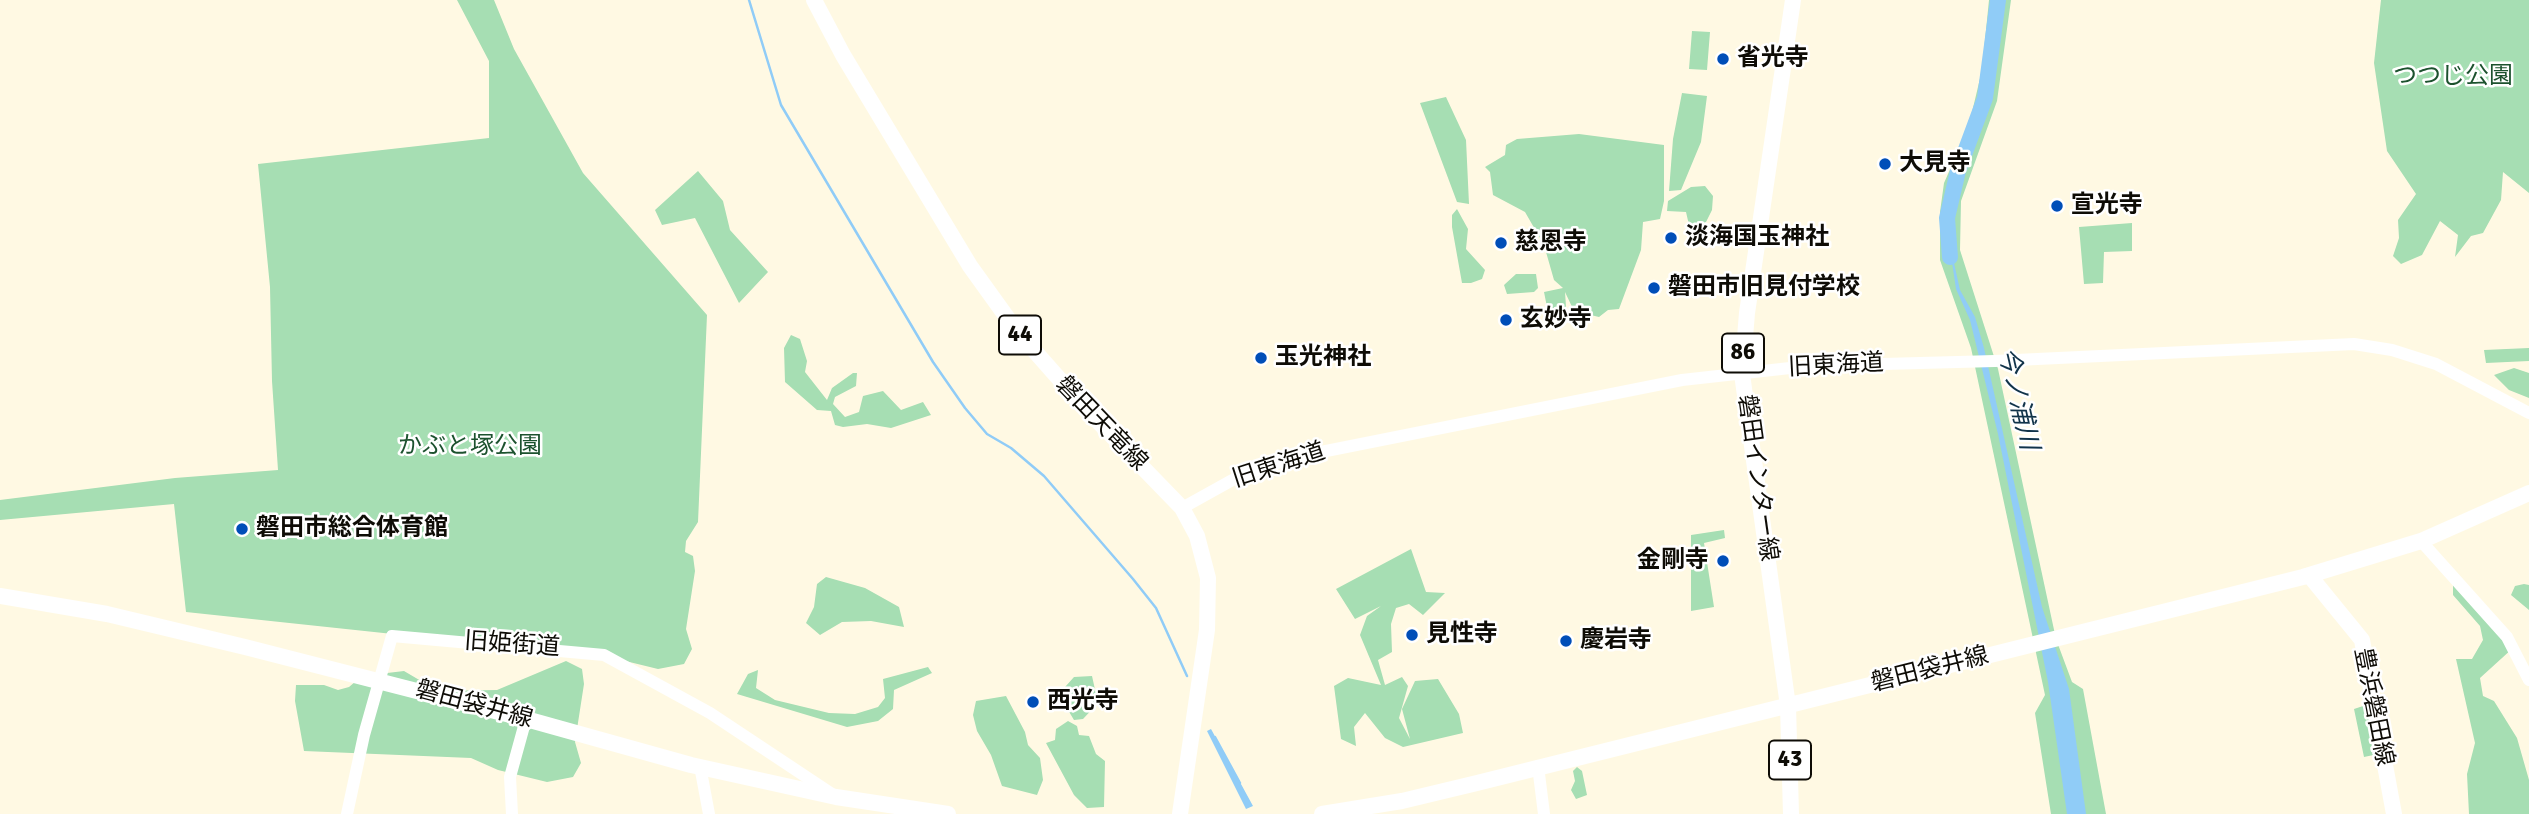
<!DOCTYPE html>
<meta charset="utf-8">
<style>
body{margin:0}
canvas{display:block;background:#fff9e3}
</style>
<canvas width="2529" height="814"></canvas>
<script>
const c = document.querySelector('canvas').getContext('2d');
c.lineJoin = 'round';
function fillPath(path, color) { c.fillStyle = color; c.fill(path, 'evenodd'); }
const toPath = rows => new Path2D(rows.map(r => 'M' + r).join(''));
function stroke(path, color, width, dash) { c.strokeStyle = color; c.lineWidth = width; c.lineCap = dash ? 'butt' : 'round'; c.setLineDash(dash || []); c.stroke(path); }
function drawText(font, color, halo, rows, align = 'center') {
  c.font = font + ' Signika,"Noto Sans JP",sans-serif'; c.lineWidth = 5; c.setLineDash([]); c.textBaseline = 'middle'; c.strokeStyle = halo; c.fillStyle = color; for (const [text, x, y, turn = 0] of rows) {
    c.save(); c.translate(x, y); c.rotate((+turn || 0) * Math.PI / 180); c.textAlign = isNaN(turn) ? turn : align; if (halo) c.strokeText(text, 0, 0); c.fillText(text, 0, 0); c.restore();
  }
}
fillPath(toPath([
 [457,0,494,0,514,49,583,173,707,315,698,522,686,541,685,552,693,556,695,571,686,629,692,649,684,664,658,669,609,657,186,612,174,504,0,520,0,500,175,478,278,470,272,381,270,287,258,164,489,138,489,61],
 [1989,0,2011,0,1997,101,1961,201,1960,250,1998,369,2056,639,2072,682,2083,689,2106,814,2051,814,2035,713,2045,695,1971,348,1940,260,1940,212,1944,183,1968,129,1982,70],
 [2381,0,2529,0,2529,193,2503,172,2501,200,2483,233,2471,236,2455,257,2458,235,2440,221,2422,255,2401,264,2393,256,2399,238,2398,220,2416,194,2387,151,2374,63],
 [1692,31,1710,32,1707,70,1689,69],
 [1682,93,1707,96,1701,142,1681,190,1669,191,1673,139],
 [1446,97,1466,140,1469,204,1457,202,1420,103],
 [1579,134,1664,145,1664,201,1660,219,1643,222,1641,250,1619,309,1608,310,1599,317,1574,311,1565,292,1567,321,1550,322,1544,292,1563,288,1554,280,1544,245,1525,212,1493,195,1490,172,1485,167,1505,155,1506,145,1517,139],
 [698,171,723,201,730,230,768,272,739,303,695,218,662,225,655,210],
 [1705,186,1713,196,1712,210,1706,222,1696,228,1692,238,1686,212,1667,211,1668,201,1691,187],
 [1457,209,1468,229,1466,249,1485,270,1482,279,1471,283,1462,283,1452,227,1452,215],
 [2132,223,2132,251,2104,252,2103,283,2084,284,2079,227],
 [1516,274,1536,274,1538,288,1534,292,1507,294,1504,285],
 [791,335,800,339,807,361,805,372,827,400,832,388,853,373,857,373,856,386,835,397,833,404,845,417,859,412,863,396,883,391,901,410,923,402,931,415,891,428,867,424,843,427,835,425,831,411,817,410,785,382,784,348],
 [2529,348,2529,361,2486,363,2484,350],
 [2514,368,2529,373,2529,398,2509,390,2494,375],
 [1724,530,1725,538,1704,543,1714,607,1691,611,1691,535],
 [1411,549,1426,592,1445,593,1423,615,1409,604,1396,608,1391,624,1392,652,1378,660,1385,685,1402,677,1408,686,1399,718,1410,739,1402,709,1415,681,1438,679,1459,714,1463,733,1403,747,1385,738,1365,713,1354,727,1356,746,1341,739,1334,686,1348,678,1381,685,1360,635,1367,616,1381,606,1355,619,1336,589],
 [826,577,865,588,899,607,904,627,871,621,842,622,820,635,806,623,814,607,817,584],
 [2453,583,2513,648,2480,678,2483,696,2494,701,2517,738,2529,780,2529,814,2469,814,2467,774,2475,743,2456,659,2472,659,2483,640,2480,626,2453,595],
 [2524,584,2529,585,2529,610,2511,595,2515,586],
 [566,661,582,669,584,684,575,742,581,763,573,777,547,782,498,770,471,758,304,751,295,701,296,685,324,685,338,690,349,687,362,676,404,671,438,691,497,690],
 [928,667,932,673,894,690,893,709,878,721,847,727,737,694,748,674,758,670,756,688,775,700,829,713,855,714,878,707,885,698,883,679],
 [1092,676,1098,703,1083,719,1074,720,1062,700,1065,687,1074,677],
 [1006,696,1025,732,1028,745,1040,758,1043,780,1037,795,1002,786,991,755,977,731,973,715,976,701],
 [2375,702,2383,753,2364,757,2354,709],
 [1068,721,1077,726,1079,735,1089,736,1096,754,1105,761,1104,807,1087,808,1074,795,1046,743,1055,740,1056,729],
 [1577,767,1582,771,1587,795,1576,799,1571,790,1575,781,1573,771]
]), '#a6deb3');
fillPath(toPath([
 [1948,236,1960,290,1975,317,1984,348,2042,607,2069,689,2086,814,2067,814,2048,682,1998,434,1970,320,1956,289],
 [1211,729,1253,806,1246,809,1207,731]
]), '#90ccf7');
stroke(toPath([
 [749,0,781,105,933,362,965,408,987,434,1011,448,1044,476,1133,579,1156,608,1187,676],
 [1215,737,1240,783]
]), '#90ccf7', 2.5);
stroke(toPath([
 [1950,257,1947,218,1958,171,1985,98,1998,0]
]), '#90ccf7', 16);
stroke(toPath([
 [1182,508,1236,478,1291,458,1682,380,1808,366,1995,361,2354,344,2392,350,2436,364,2529,413],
 [2421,541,2507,637,2529,680],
 [700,766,709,814],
 [1538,766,1544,814],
 [347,814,364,735,392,636,604,655,710,713,835,796],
 [512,814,510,777,526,719]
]), '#fff', 12);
stroke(toPath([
 [814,0,843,55,970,266,1016,330,1084,407,1182,508,1197,536,1208,578,1207,630,1180,814],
 [2309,575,2362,640,2394,814],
 [0,596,107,614,245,647,526,719,691,765,836,797,948,814],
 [1322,814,1402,801,1477,783,2303,577,2421,541,2529,493],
 [1791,814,1788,706,1742,374,1747,313,1793,0]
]), '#fff', 16);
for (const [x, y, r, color] of [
 [1723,59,7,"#004eb8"],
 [1885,164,7,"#004eb8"],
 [2057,206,7,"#004eb8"],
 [1671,238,7,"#004eb8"],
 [1501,243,7,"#004eb8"],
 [1654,288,7,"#004eb8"],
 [1506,320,7,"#004eb8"],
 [1261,358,7,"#004eb8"],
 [242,529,7,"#004eb8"],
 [1723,561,7,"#004eb8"],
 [1412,635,7,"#004eb8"],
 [1566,641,7,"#004eb8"],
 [1033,702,7,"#004eb8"]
]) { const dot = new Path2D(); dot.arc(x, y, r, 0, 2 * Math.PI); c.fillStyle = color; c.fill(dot); stroke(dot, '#fff', 2.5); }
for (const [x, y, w] of [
 [1020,335,42],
 [1743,353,42],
 [1790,760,42]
]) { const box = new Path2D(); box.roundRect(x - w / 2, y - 19.5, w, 39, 5); c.fillStyle = '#fff'; c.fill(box); stroke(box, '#0e0c06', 2); }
drawText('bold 23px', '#0e0c06', null, [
 ["44",1020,335],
 ["86",1743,353],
 ["43",1790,760]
]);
drawText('bold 24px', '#0e0c06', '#fff', [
 ["省光寺",1737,59],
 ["大見寺",1899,164],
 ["宣光寺",2071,206],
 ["淡海国玉神社",1685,238],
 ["慈恩寺",1515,243],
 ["磐田市旧見付学校",1668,288],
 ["玄妙寺",1520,320],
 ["玉光神社",1275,358],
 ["磐田市総合体育館",256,529],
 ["金剛寺",1709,561,"right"],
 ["見性寺",1426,635],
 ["慶岩寺",1580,641],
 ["西光寺",1047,702]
], 'left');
drawText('24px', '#1c522e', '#fff', [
 ["つつじ公園",2453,77],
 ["かぶと塚公園",470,447]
]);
drawText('24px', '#0e0c06', '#fff', [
 ["旧東海道",1836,366,-3],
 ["磐田天竜線",1101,424,46],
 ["旧東海道",1279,466,-18],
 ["磐田インター線",1757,478,82],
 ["旧姫街道",512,645,4],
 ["磐田袋井線",1930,670,-14],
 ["磐田袋井線",474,705,15],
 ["豊浜磐田線",2373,707,79]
]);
drawText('italic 26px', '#113349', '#fff', [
 ["今ノ浦川",2017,399,77]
]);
</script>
